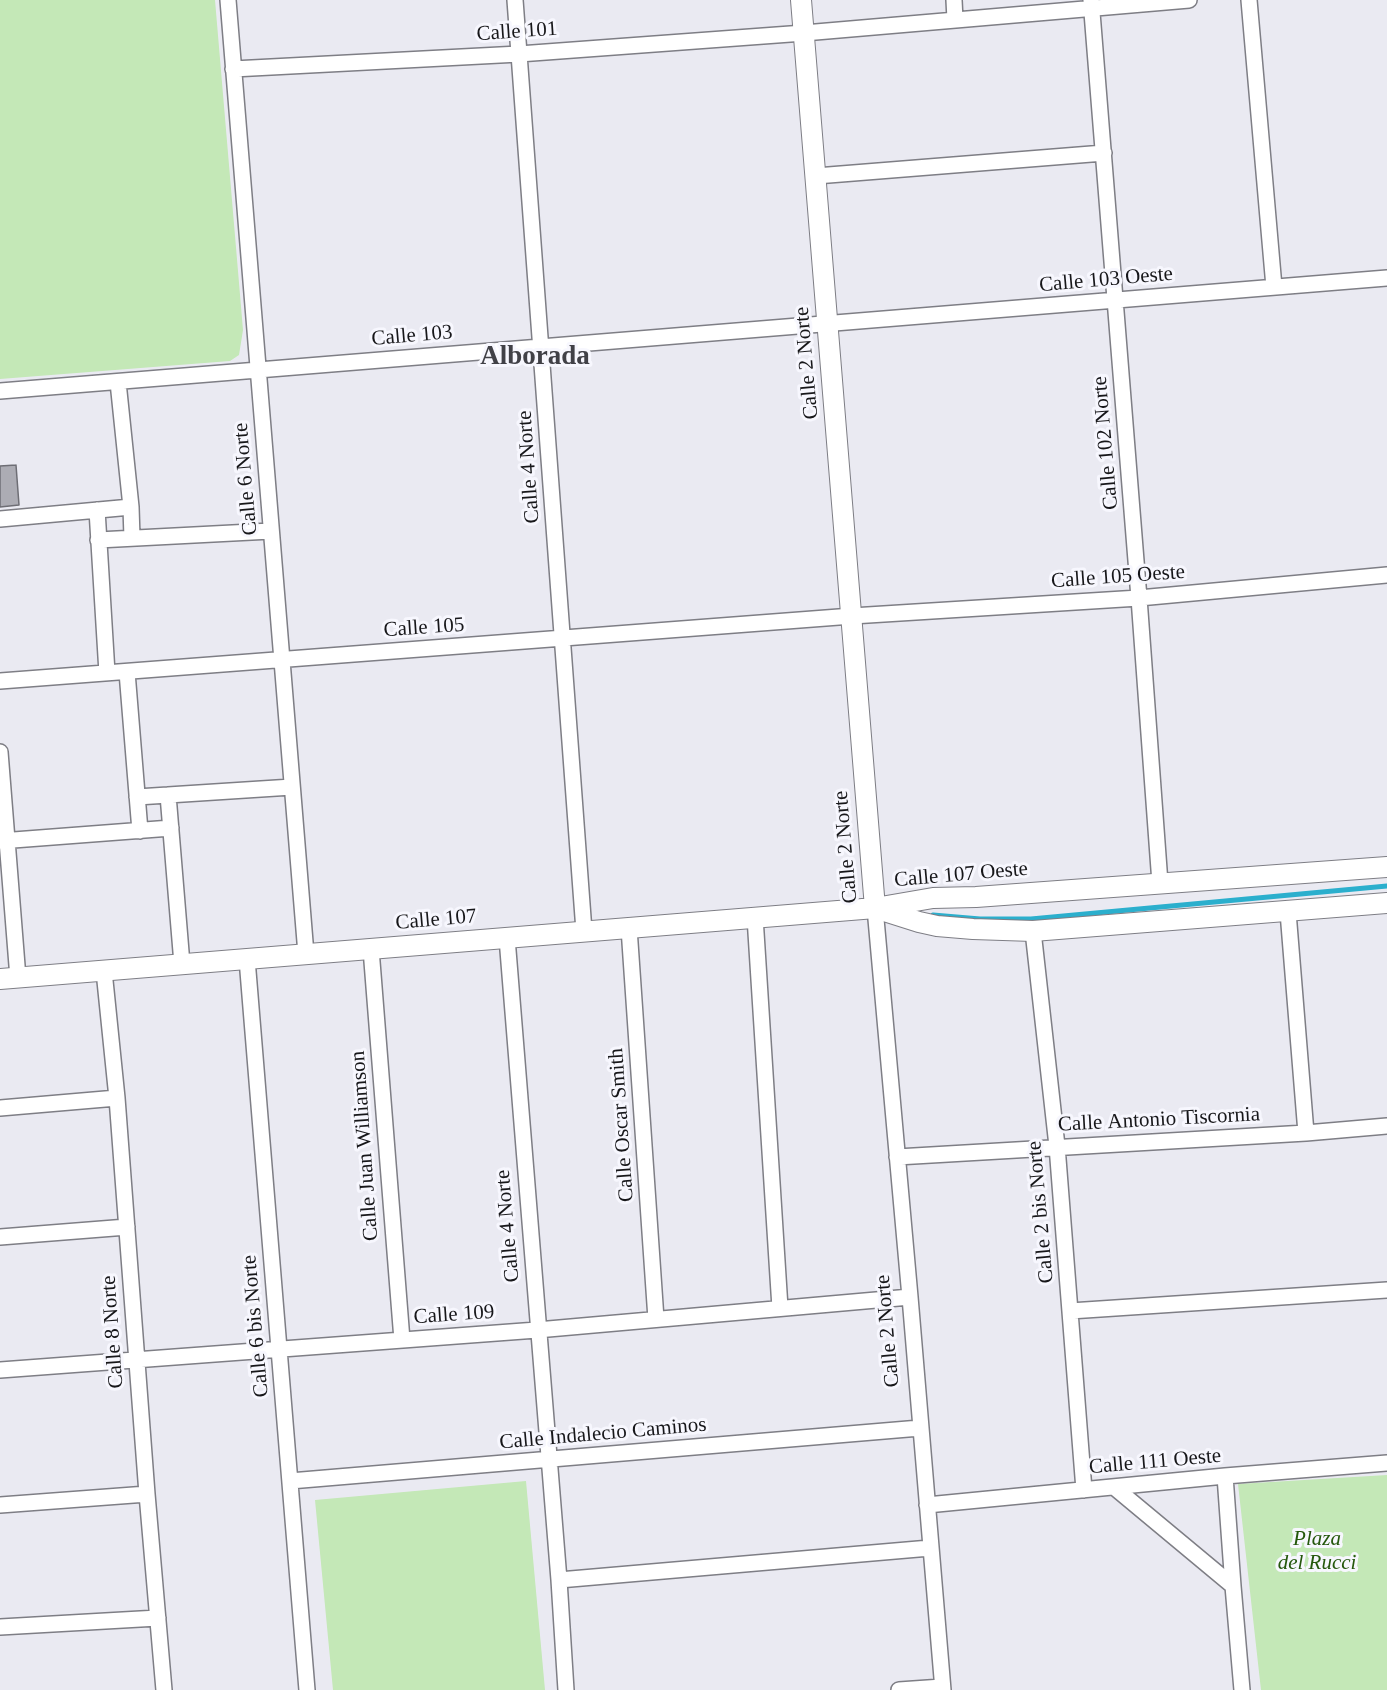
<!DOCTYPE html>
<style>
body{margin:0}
canvas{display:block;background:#eaeaf2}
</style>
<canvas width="1387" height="1690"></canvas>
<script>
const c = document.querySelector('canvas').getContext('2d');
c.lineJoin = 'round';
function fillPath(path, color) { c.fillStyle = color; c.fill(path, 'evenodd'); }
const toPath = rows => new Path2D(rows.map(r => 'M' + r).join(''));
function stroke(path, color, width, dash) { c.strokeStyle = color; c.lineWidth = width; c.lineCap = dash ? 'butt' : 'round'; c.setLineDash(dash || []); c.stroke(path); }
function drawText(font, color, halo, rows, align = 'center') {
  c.font = font + ' Georgia,serif'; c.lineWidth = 6; c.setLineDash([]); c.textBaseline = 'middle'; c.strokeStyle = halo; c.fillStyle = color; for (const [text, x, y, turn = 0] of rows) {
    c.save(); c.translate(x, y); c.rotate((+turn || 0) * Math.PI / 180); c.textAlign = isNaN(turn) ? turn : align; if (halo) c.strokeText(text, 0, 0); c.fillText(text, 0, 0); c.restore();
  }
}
fillPath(toPath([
 [0,0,215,0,243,330,239,355,230,361,0,379],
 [1387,1475,1387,1690,1261,1690,1238,1484],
 [526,1481,545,1690,333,1690,315,1500]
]), '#c4e8b7');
stroke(toPath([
 [933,915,980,919,1031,919,1387,886]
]), '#2bafcd', 5);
const building = toPath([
 [16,465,19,505,0,507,0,466,16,465]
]);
fillPath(building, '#acacb4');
stroke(building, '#6e6e75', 1.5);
const minor = toPath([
 [228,0,306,954],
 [515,0,584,931],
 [954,0,955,20],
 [1091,0,1139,598,1160,883],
 [1249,0,1274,287],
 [233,69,519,54,804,33,1189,0],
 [816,176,1104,153],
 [118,382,131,507,132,538],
 [0,391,1387,278],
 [97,510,107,673],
 [0,519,131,507],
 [98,540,271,531],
 [127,672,140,831],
 [0,681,852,616,1139,598,1387,575],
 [0,752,18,978],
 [168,795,182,964],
 [137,797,292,787],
 [0,841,171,828],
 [875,908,910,1297,943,1690],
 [1288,912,1306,1133],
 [755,917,780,1308],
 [629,928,656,1319],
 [1033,931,1057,1146,1084,1490],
 [507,938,559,1580,566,1690],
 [371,949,402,1340],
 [247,959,307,1690],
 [104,971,117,1098,147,1494,164,1690],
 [0,1108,117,1098],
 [897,1157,1306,1133,1387,1126],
 [0,1237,127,1227],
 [1070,1311,1387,1290],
 [0,1370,537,1330,910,1297],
 [1225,1476,1233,1586,1242,1690],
 [290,1481,920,1428],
 [1114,1487,1233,1586],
 [0,1505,147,1494],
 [927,1505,1225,1476,1387,1463],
 [559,1580,930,1548],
 [0,1627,158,1618],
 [899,1690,942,1687]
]);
const tertiary = toPath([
 [801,0,875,908],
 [878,909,919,922,937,926,973,929,1033,931,1387,903],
 [0,979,875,908,933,898,976,897,1387,867]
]);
stroke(minor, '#7e7e85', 18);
stroke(tertiary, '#7e7e85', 22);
stroke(minor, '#fff', 15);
stroke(tertiary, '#fff', 20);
drawText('21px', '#17171a', '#f7f7fe', [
 ["Calle 101",517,32,-4],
 ["Calle 103 Oeste",1106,280,-5],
 ["Calle 103",412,336,-5],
 ["Calle 2 Norte",807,363,-95],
 ["Calle 102 Norte",1106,443,-95],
 ["Calle 4 Norte",529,467,-94],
 ["Calle 6 Norte",246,479,-95],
 ["Calle 105 Oeste",1118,577,-4],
 ["Calle 105",424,628,-4],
 ["Calle 2 Norte",846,847,-95],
 ["Calle 107 Oeste",961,875,-5],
 ["Calle 107",436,920,-5],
 ["Calle Antonio Tiscornia",1159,1120,-3],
 ["Calle Oscar Smith",622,1125,-94],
 ["Calle Juan Williamson",365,1146,-94],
 ["Calle 2 bis Norte",1041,1212,-95],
 ["Calle 4 Norte",508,1226,-95],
 ["Calle 109",454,1315,-4],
 ["Calle 6 bis Norte",256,1326,-95],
 ["Calle 2 Norte",888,1331,-95],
 ["Calle 8 Norte",113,1332,-94],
 ["Calle Indalecio Caminos",603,1434,-5],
 ["Calle 111 Oeste",1155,1462,-5]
]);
drawText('italic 21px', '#25580d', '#f7f7fe', [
 ["Plaza",1317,1539],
 ["del Rucci",1317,1563]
]);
drawText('bold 27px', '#414147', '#f7f7fe', [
 ["Alborada",535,357]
]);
</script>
